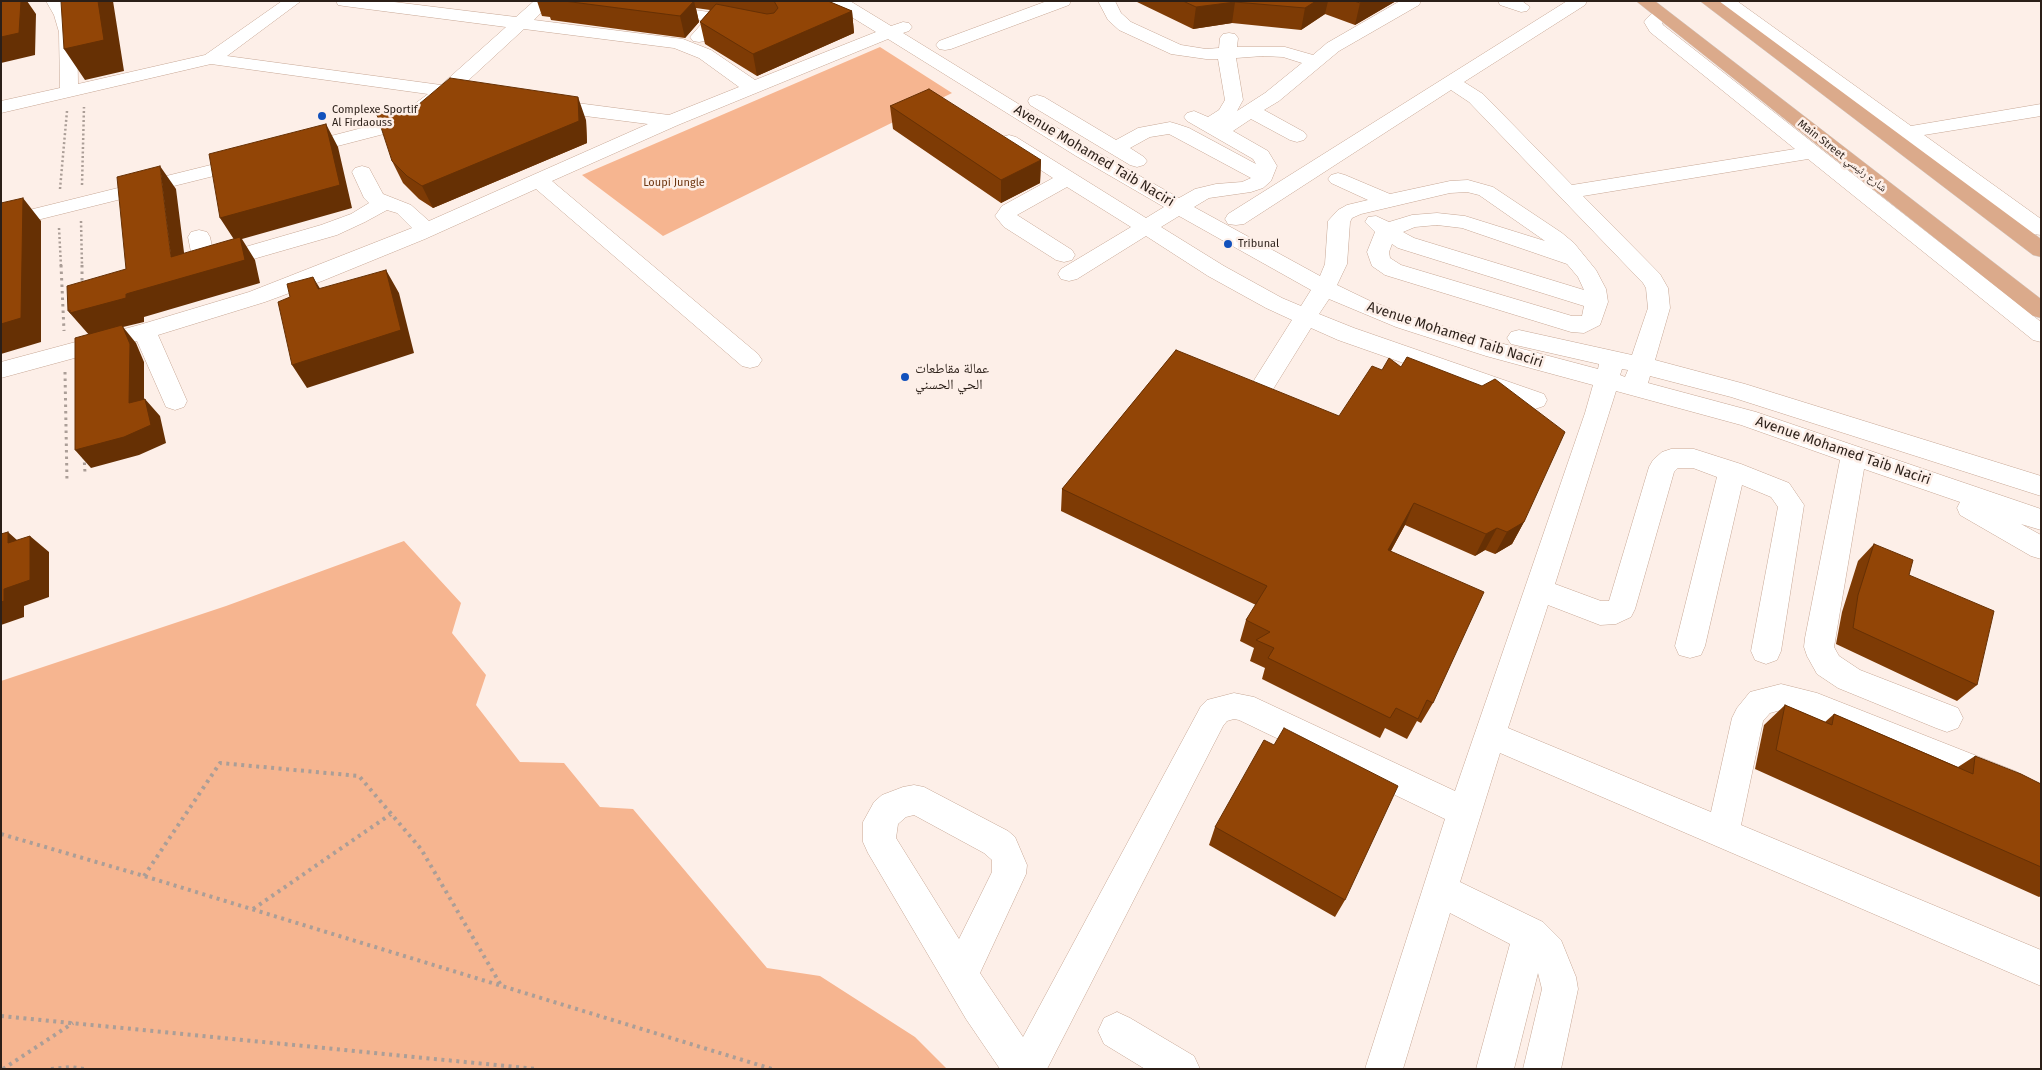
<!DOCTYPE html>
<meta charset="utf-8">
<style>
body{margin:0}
#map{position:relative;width:2042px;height:1070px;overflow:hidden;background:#fdefe8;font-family:"Fira Sans",sans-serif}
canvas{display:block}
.frame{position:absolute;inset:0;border:2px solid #2b1f18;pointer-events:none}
</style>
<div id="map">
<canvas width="2042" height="1070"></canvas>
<div class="frame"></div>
</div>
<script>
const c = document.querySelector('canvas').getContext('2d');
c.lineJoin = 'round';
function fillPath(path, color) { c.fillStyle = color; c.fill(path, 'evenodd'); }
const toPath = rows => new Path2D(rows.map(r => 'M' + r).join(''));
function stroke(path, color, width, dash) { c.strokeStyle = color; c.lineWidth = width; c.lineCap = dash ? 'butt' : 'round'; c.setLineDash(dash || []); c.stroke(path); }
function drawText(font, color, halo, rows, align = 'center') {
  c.font = font + ' "Fira Sans","Noto Naskh Arabic",sans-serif'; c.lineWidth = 5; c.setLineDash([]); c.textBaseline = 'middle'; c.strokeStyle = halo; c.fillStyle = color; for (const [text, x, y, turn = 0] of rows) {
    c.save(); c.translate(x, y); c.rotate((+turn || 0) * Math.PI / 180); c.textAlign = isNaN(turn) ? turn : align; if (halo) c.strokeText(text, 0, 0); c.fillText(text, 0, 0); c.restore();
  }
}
fillPath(toPath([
 [880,47,952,93,663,236,582,175],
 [404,541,461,603,452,633,486,675,476,705,520,762,564,763,600,807,633,809,767,968,820,976,915,1037,947,1069,1,1069,1,681,226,606]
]), '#f6b590');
const minor = toPath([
 [46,1,63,1,72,15,77,32,78,84,205,55,282,1,301,1,227,56,441,85,506,27,344,6,338,5,336,1,386,1,516,17,534,1,552,1,534,20,683,39,711,50,755,80,876,32,832,5,830,1,850,1,891,26,903,22,909,23,912,27,909,31,903,33,1090,148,1179,198,1195,189,1216,184,1242,182,1251,178,1169,134,1150,137,1130,148,1144,157,1147,161,1144,165,1137,167,1130,165,1030,105,1028,101,1030,97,1037,95,1044,97,1116,140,1138,128,1170,122,1177,124,1189,128,1256,164,1253,159,1187,121,1184,117,1187,113,1194,111,1208,117,1219,110,1225,100,1218,59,1206,59,1171,54,1119,30,1108,20,1098,1,1115,1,1121,13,1131,22,1181,45,1206,49,1219,48,1220,38,1223,34,1229,33,1235,34,1238,38,1237,47,1285,47,1313,55,1327,43,1400,1,1421,1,1419,5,1339,51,1279,101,1264,110,1304,132,1307,136,1304,140,1297,142,1290,140,1251,119,1233,131,1268,151,1277,166,1271,181,1263,188,1251,192,1209,198,1194,207,1320,276,1325,264,1328,221,1338,210,1347,205,1368,200,1331,183,1328,179,1331,175,1338,173,1345,175,1390,194,1450,181,1468,180,1493,187,1562,233,1574,243,1596,270,1606,289,1608,302,1600,325,1584,333,1571,332,1385,275,1372,266,1367,252,1375,232,1365,222,1368,217,1376,216,1389,222,1412,215,1437,213,1465,216,1545,241,1479,195,1467,192,1450,193,1361,214,1352,218,1350,222,1347,264,1337,285,1368,300,1412,317,1500,343,1598,369,1599,364,1511,344,1507,338,1511,332,1519,330,1632,355,1648,308,1646,288,1643,283,1469,102,1451,90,1244,224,1236,225,1228,224,1225,219,1228,214,1567,1,1587,1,1585,5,1464,82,1483,94,1572,185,1795,149,1650,32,1644,22,1647,18,1655,11,1661,10,1667,11,1670,15,1662,23,1663,25,2041,322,2041,342,2033,340,1808,159,1583,196,1660,274,1668,288,1670,308,1655,360,1745,384,2041,476,2041,496,1731,397,1650,376,1648,383,1756,412,2041,509,2041,530,2021,524,2041,535,2041,559,2031,556,1960,515,1957,508,1960,502,1864,469,1834,647,1839,656,1860,670,1958,708,1963,718,1958,728,1947,732,1936,728,1838,688,1817,674,1807,656,1804,647,1805,638,1840,460,1741,425,1616,391,1555,584,1601,601,1609,601,1649,467,1653,460,1662,452,1671,449,1694,449,1741,464,1789,483,1804,505,1781,651,1777,660,1766,664,1755,660,1751,651,1778,507,1771,497,1742,485,1705,646,1701,655,1690,658,1679,655,1675,646,1717,477,1693,468,1678,468,1674,472,1635,609,1631,617,1616,624,1600,625,1548,605,1508,728,1711,812,1732,718,1737,708,1750,692,1781,684,1817,693,2015,771,2041,785,2041,817,1993,791,1804,715,1781,710,1770,713,1763,721,1741,825,2041,950,2041,986,1500,753,1460,882,1543,922,1561,940,1576,977,1578,989,1561,1069,1523,1069,1542,989,1538,973,1514,1069,1476,1069,1510,944,1450,913,1403,1069,1365,1069,1445,819,1239,720,1234,719,1227,721,1223,726,1047,1069,1000,1069,966,1019,868,853,863,842,863,822,874,802,882,795,903,787,914,785,924,787,1008,831,1015,837,1027,865,1026,874,980,973,1023,1037,1201,706,1207,700,1234,693,1254,697,1455,791,1585,413,1593,385,1486,356,1396,327,1329,299,1319,314,1354,328,1544,394,1547,400,1544,406,1535,409,1526,406,1338,340,1311,328,1267,399,1258,402,1249,399,1246,393,1292,320,1266,308,1208,276,1146,236,1077,279,1069,281,1061,279,1058,274,1061,269,1131,227,1067,187,1017,215,1072,250,1075,255,1072,260,1064,262,1056,260,1004,227,995,216,1002,206,1053,178,1002,145,999,141,1002,137,1009,135,1016,137,1146,218,1164,207,1076,156,888,39,678,125,552,181,758,354,762,360,758,366,750,368,742,366,536,189,425,239,322,281,265,302,158,335,187,401,184,407,175,410,166,407,137,341,1,378,1,362,139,325,249,292,412,228,397,213,387,210,365,222,337,235,222,268,214,270,204,269,196,267,193,262,188,237,191,232,199,230,207,232,210,237,214,256,321,225,351,214,369,203,364,198,352,172,355,168,362,166,369,168,383,194,411,205,429,221,648,124,546,111,539,109,537,105,539,101,546,99,669,115,739,87,699,58,674,48,524,29,460,88,480,91,482,95,480,99,473,101,449,97,407,128,299,156,292,154,289,150,292,146,393,120,428,94,211,64,1,113,1,101,60,88,59,32,54,15,46,1],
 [1263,56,1283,57,1302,63,1265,93,1237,111,1243,100,1236,58,1263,56],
 [1179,216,1311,290,1301,306,1282,298,1224,266,1161,227,1179,216],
 [1437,225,1462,228,1567,264,1578,277,1584,290,1414,238,1403,232,1415,227,1437,225],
 [1392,244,1398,248,1584,306,1582,316,1572,316,1401,265,1390,258,1389,252,1392,244],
 [1622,369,1628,370,1625,377,1620,375,1622,369],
 [914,815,984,853,992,860,992,872,959,939,896,838,898,824,906,817,914,815],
 [1047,1,1071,1,1069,5,951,49,945,50,939,49,936,45,939,41,1047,1],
 [1498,1,1522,1,1530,7,1527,11,1521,12,1500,5,1498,1],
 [1718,1,1737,1,1911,126,2041,104,2041,116,1924,135,2041,219,2041,235,2033,234,1718,1],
 [660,5,716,13,722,14,725,18,705,41,699,42,693,41,690,37,704,21,654,14,651,10,654,6,660,5],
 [247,156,254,158,257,162,254,166,1,229,1,217,247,156],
 [1117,1012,1130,1018,1194,1056,1200,1069,1145,1069,1104,1044,1098,1031,1104,1018,1117,1012]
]);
const major = toPath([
 [1636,1,1655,1,2041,299,2041,318,2033,316,1636,1],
 [1700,1,1719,1,2041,239,2041,257,2033,255,1700,1]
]);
stroke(minor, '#c7a795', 1);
stroke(major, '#d5d2d1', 1);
stroke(toPath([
 [82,185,84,107],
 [60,189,67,111],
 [81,221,82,266],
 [59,228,61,266]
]), '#ab9e97', 2.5, [2, 2.5]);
stroke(toPath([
 [61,265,64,331],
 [82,265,82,285],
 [65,372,67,482],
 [84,456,85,473]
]), '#ab9e97', 3, [2.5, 4]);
stroke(toPath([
 [1,834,144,876,772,1069],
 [144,876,220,763,359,776,421,849,502,987],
 [253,909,391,814],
 [1,1016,536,1069],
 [3,1069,73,1023],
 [51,1069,71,1067,84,1069]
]), '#ab9e97', 4, [3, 4.5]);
fillPath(minor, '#fff');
fillPath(major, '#dbaa8b');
fillPath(toPath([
 [537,1,828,1,852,11,854,33,757,76,705,44,700,22,710,10,696,8,699,22,685,38,551,20,550,17,542,16],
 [1135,1,1396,1,1355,25,1325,14,1301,30,1232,23,1193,29],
 [890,106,1041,160,1040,183,1001,203,893,129],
 [412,110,586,120,587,143,433,208,419,199,403,183,392,161],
 [1176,350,1524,522,1512,544,1495,554,1485,550,1475,556,1405,525,1391,551,1433,703,1421,723,1417,721,1407,739,1385,728,1380,738,1262,679,1265,668,1250,661,1254,648,1240,641,1246,620,1256,605,1061,511,1062,489],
 [1874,544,1909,575,1977,685,1957,701,1836,644,1842,612,1858,561],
 [1785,705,1825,722,1834,714,1958,767,1975,756,2041,784,2041,896,2039,897,1755,769,1764,725],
 [1274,745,1345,900,1335,917,1209,845,1215,827]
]), '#7e3b05');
fillPath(toPath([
 [21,1,27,1,36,14,35,55,1,63,1,37],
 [98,1,113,1,124,71,85,80,64,49],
 [694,1,699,22,685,38,680,16],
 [1316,1,1328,1,1325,14,1301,30,1305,8],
 [1363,1,1396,1,1355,25,1360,3],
 [1235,2,1232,23,1193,29,1196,7],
 [852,11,854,33,757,76,753,54],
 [578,97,586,120,587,143,433,208,422,186],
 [326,124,338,147,352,208,242,239,255,260,260,283,144,317,144,322,123,327,136,343,144,362,144,421,129,403,90,336,68,311,126,294,171,257,160,166,176,189,187,276,235,241,220,218],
 [1041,160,1040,183,1001,203,1001,180],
 [23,198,41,221,41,342,1,354,1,324],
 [386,270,399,293,414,353,307,388,292,365],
 [313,277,327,300,318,289],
 [145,399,160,416,166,443,139,455,91,468,75,450],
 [1414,503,1405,525,1379,572,1388,550],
 [1524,522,1512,544,1495,554,1507,532],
 [1497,528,1485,550,1475,556,1486,534],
 [8,532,27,549,8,543],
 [30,536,49,552,49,597,24,606,24,617,1,625,1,602,4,589]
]), '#663004');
const building = toPath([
 [1,1,21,1,19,33,1,37,1,1],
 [61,1,98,1,104,40,64,49,61,1],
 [564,1,694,1,680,16,564,1],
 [773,1,828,1,852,11,753,54,700,22,716,4,767,14,774,13,778,8,774,1,773,1],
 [1183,1,1316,1,1305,8,1235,2,1196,7,1183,1],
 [1354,1,1363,1,1360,3,1354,1],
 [450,78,578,97,579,121,422,186,407,176,392,161,377,115,406,107,412,110,450,78],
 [929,89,1041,160,1001,180,890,106,929,89],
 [326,124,340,185,220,218,209,154,326,124],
 [160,166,171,257,240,237,245,260,126,294,126,298,70,313,70,310,68,311,67,286,126,269,117,177,160,166],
 [23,198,21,318,1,324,1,203,23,198],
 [386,270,401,330,292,365,278,302,290,297,287,284,313,277,318,289,386,270],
 [122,325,130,344,129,403,145,399,151,425,124,437,75,450,75,338,122,325],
 [1176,350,1339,416,1372,366,1382,370,1389,358,1401,367,1407,357,1482,386,1495,379,1565,432,1524,522,1507,532,1497,528,1486,534,1414,503,1388,550,1484,592,1433,703,1427,700,1418,719,1396,708,1390,718,1268,658,1274,648,1256,640,1270,632,1246,620,1267,586,1062,489,1176,350],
 [8,532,8,543,30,536,30,580,4,589,4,601,1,602,1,534,8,532],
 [1874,544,1913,560,1909,575,1994,611,1977,685,1853,628,1858,595,1874,544],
 [1785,705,1832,725,1834,714,1973,774,1975,756,2021,774,2041,784,2041,867,1776,750,1785,705],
 [1284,728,1398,786,1345,900,1215,827,1264,740,1274,745,1284,728]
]);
fillPath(building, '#924506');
stroke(building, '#663004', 1);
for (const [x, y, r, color] of [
 [322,116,5,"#1251bc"],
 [1228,244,5,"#1251bc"],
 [905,377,5,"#1251bc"]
]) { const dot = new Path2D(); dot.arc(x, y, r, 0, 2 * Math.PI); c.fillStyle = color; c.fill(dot); stroke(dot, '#fdefe8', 2); }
drawText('11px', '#2b1f18', '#fdefe8', [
 ["Complexe Sportif",332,110],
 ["Al Firdaouss",332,123],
 ["Tribunal",1238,244]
], 'left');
drawText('11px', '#2b1f18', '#fdefe8', [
 ["Main Street شارع رئيسي",1842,156,38]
]);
drawText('11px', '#6e3712', '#fdefe8', [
 ["Loupi Jungle",674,183]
]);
drawText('14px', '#2b1f18', '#fdefe8', [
 ["Avenue Mohamed Taib Naciri",1094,156,31],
 ["Avenue Mohamed Taib Naciri",1455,335,18],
 ["Avenue Mohamed Taib Naciri",1843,451,19]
]);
drawText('14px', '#2b1f18', '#fdefe8', [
 ["عمالة مقاطعات",915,369],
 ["الحي الحسني",915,385]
], 'left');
</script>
